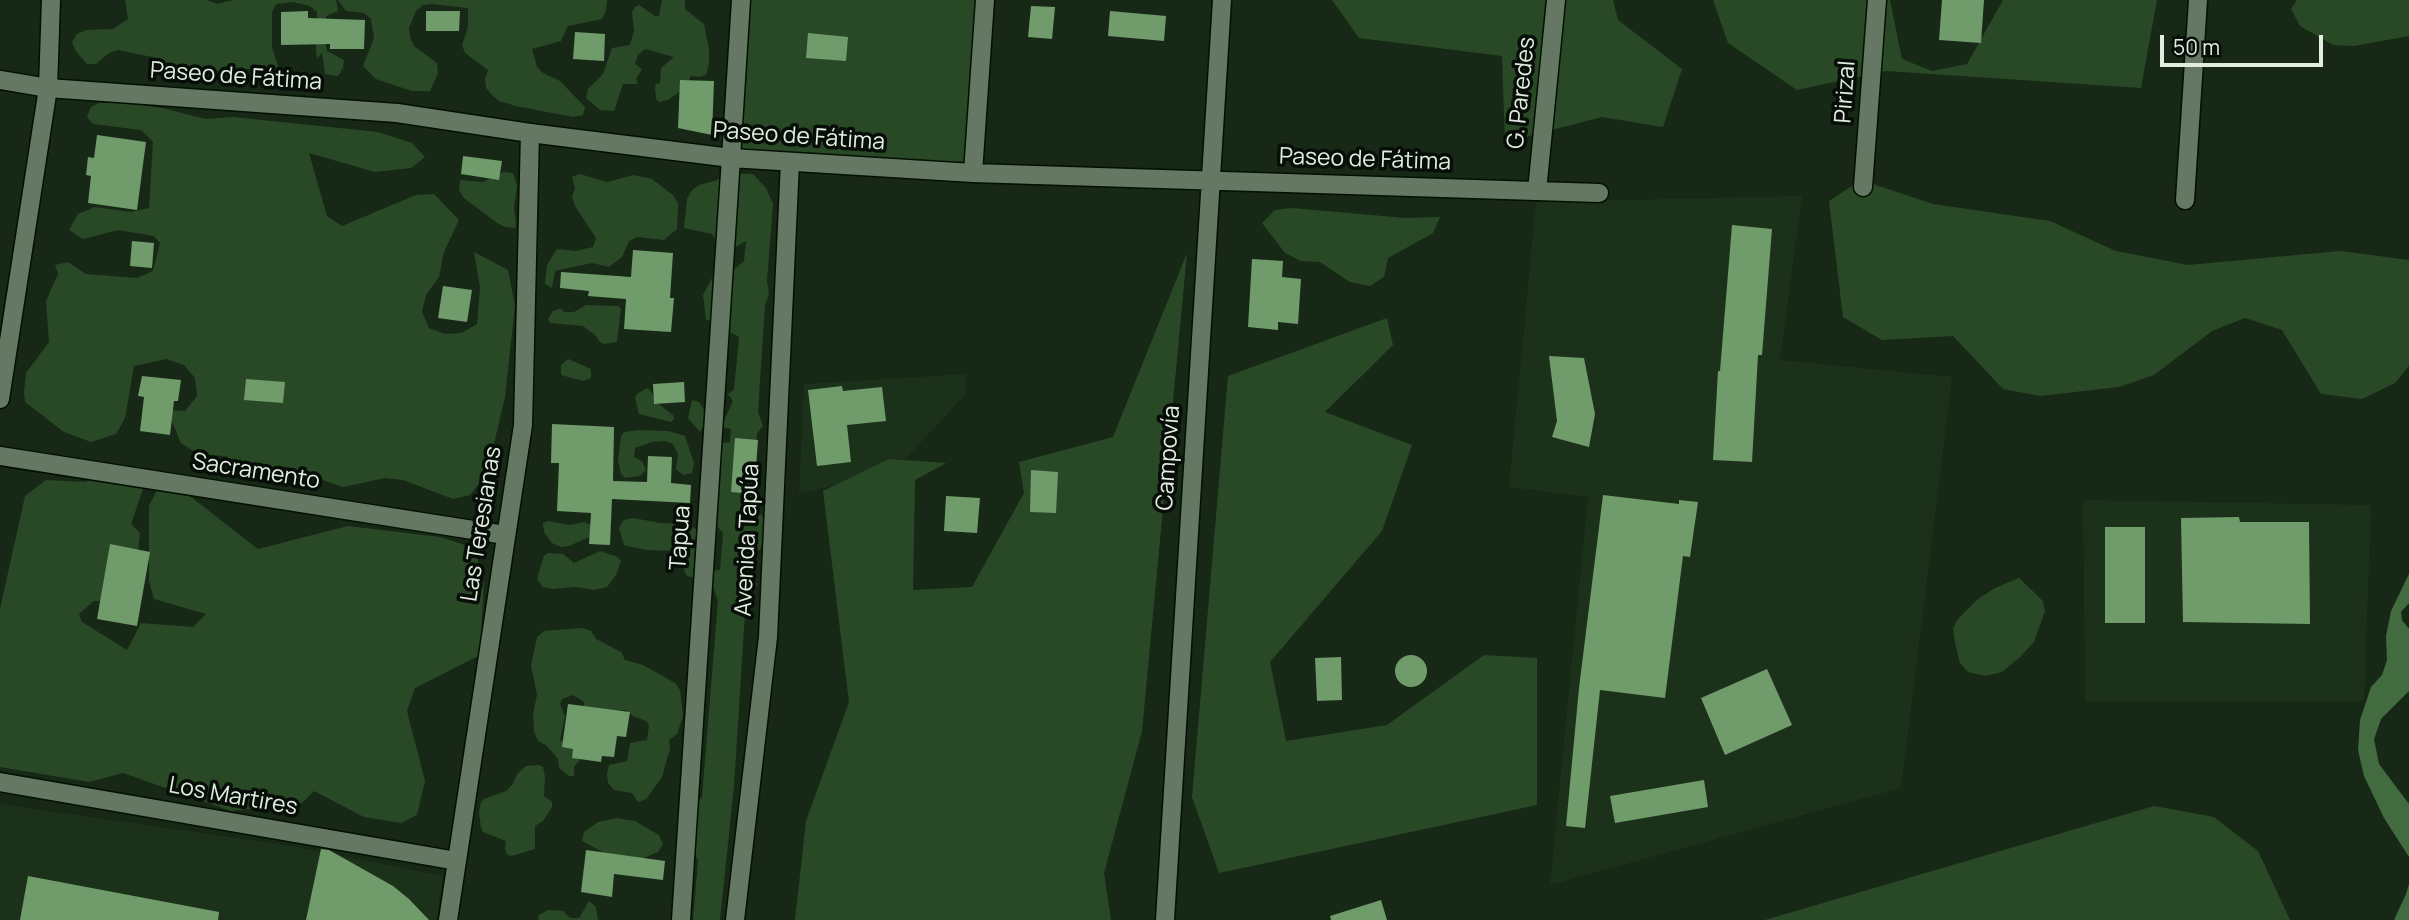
<!DOCTYPE html>
<meta charset="utf-8">
<style>
body{margin:0}
#map{position:relative;width:2409px;height:920px;overflow:hidden;background:#172816;font-family:Manrope,sans-serif}
canvas{display:block}
.scale{position:absolute;left:2160px;top:35px;width:163px;height:32px;box-sizing:border-box;border:4px solid #e2ede1;border-top:0;padding-left:9px;font-size:21px;line-height:24px;white-space:nowrap;color:#e2ede1;-webkit-text-stroke:5px #070e07;paint-order:stroke}
</style>
<div id="map">
<canvas width="2409" height="920"></canvas>
<div class="scale">50 m</div>
</div>
<script>
const c = document.querySelector('canvas').getContext('2d');
c.lineJoin = 'round';
function fillPath(path, color) { c.fillStyle = color; c.fill(path, 'evenodd'); }
const toPath = rows => new Path2D(rows.map(r => 'M' + r).join(''));
function stroke(path, color, width, dash) { c.strokeStyle = color; c.lineWidth = width; c.lineCap = dash ? 'butt' : 'round'; c.setLineDash(dash || []); c.stroke(path); }
function drawText(font, color, halo, rows, align = 'center') {
  c.font = font + ' Manrope,sans-serif'; c.lineWidth = 7; c.setLineDash([]); c.textBaseline = 'middle'; c.strokeStyle = halo; c.fillStyle = color; for (const [text, x, y, turn = 0] of rows) {
    c.save(); c.translate(x, y); c.rotate((+turn || 0) * Math.PI / 180); c.textAlign = isNaN(turn) ? turn : align; if (halo) c.strokeText(text, 0, 0); c.fillText(text, 0, 0); c.restore();
  }
}
fillPath(toPath([
 [1802,196,1780,360,1952,377,1901,788,1550,885,1588,497,1509,487,1536,202],
 [966,374,965,395,895,470,799,494,804,384],
 [2083,500,2371,505,2364,701,2085,702],
 [0,804,292,846,443,876,436,920,0,920]
]), '#1c311a');
fillPath(toPath([
 [125,0,207,0,217,4,234,0,336,0,338,11,326,16,325,42,327,51,344,60,343,68,338,76,325,74,322,53,317,59,316,50,317,12,310,6,293,2,276,4,272,12,272,47,280,73,277,81,260,76,253,69,237,69,236,79,227,81,202,71,185,73,167,69,152,57,118,50,109,53,96,64,87,64,75,50,72,42,77,34,86,30,113,29,128,19],
 [338,0,607,0,606,11,602,19,568,26,561,41,532,49,537,67,543,73,560,81,585,107,583,115,573,117,516,106,499,101,492,95,486,88,485,79,488,70,465,53,462,45,468,27,468,8,431,4,423,5,416,11,409,28,410,37,414,46,437,63,438,73,430,91,412,91,376,79,363,66,374,38,371,19,364,13,346,11],
 [662,0,685,0,685,9,704,24,709,49,709,63,706,75,699,77,691,76,686,87,668,100,659,102,656,99,655,88,656,84,660,83,661,68,674,57,645,49,638,55,635,64,642,69,636,79,638,84,623,84,614,111,600,110,586,98,588,89,603,74,612,48,630,45,634,31,632,12,635,7,639,5,655,16,659,16],
 [739,0,985,0,973,173,731,158],
 [1332,0,1613,0,1618,20,1682,69,1663,127,1602,117,1505,142,1502,56,1359,38],
 [1713,0,1890,0,1902,59,1932,71,1967,64,2003,0,2157,0,2141,88,1886,71,1797,90,1728,43],
 [2297,0,2409,0,2409,36,2354,46,2333,45,2300,26,2291,9],
 [117,102,162,108,206,119,233,117,378,132,412,143,425,157,411,168,375,172,309,153,327,216,342,226,416,195,434,194,459,220,444,252,439,277,426,295,422,312,429,328,445,334,462,333,477,324,480,288,474,252,508,270,515,306,505,397,489,465,481,481,470,495,453,499,403,480,385,478,343,487,282,466,246,473,225,456,198,454,181,443,167,410,185,411,197,396,195,378,184,365,166,359,134,366,125,418,116,434,91,442,64,432,25,402,24,392,26,373,49,342,46,301,58,274,55,265,68,262,86,274,137,278,153,271,160,243,154,236,118,230,83,239,69,230,78,214,95,207,131,212,149,208,153,142,141,130,93,124,87,117,91,107,99,103],
 [504,172,513,173,517,186,514,208,516,223,515,228,505,227,497,223,464,198,459,190,460,180,483,182],
 [726,173,753,174,766,188,773,204,767,280,769,294,765,305,758,412,763,426,757,433,752,511,761,514,765,522,766,533,760,550,749,553,748,577,758,584,746,598,734,786,720,920,693,920,698,861,680,820,702,797,718,601,713,586,706,580,687,576,675,551,646,550,624,545,619,528,624,520,633,518,660,523,686,524,710,536,709,571,720,570,723,533,711,520,717,444,730,442,731,429,721,427,733,401,728,394,734,390,739,337,706,319,703,295,712,278,729,274,744,261,746,241,730,250,721,250,712,234,684,228,687,199,692,190,699,185,717,180],
 [580,174,607,182,633,175,652,179,673,195,678,203,677,229,664,240,637,237,629,241,622,257,609,267,592,263,555,271,552,288,545,284,547,265,557,249,575,251,593,247,596,238,575,206,572,197,575,188,572,177],
 [1861,180,1933,204,2050,221,2116,251,2188,265,2340,251,2409,260,2409,366,2395,383,2362,399,2321,394,2282,330,2245,318,2212,331,2154,375,2119,387,2040,396,2003,389,1953,336,1882,340,1843,317,1829,201],
 [1292,208,1405,218,1440,217,1433,233,1388,258,1384,277,1370,286,1350,282,1320,262,1301,261,1285,253,1262,223,1275,210],
 [1187,253,1142,731,1104,873,1111,920,795,920,806,821,849,702,823,491,889,459,946,463,915,480,913,590,972,587,1024,493,1019,462,1113,437],
 [586,305,618,306,621,309,617,342,604,344,600,342,595,335,583,326,550,323,548,319,553,311,562,308,561,310,565,312,574,312],
 [1387,318,1393,345,1325,412,1412,445,1382,531,1270,662,1286,741,1387,725,1484,655,1537,658,1537,805,1219,873,1192,797,1228,376],
 [568,359,591,369,591,378,583,381,561,375,561,365],
 [647,388,651,391,657,403,673,415,674,419,671,422,639,414,635,398,637,394],
 [692,400,699,402,709,417,700,432,688,418],
 [638,430,668,431,685,436,694,463,692,473,683,475,676,469,678,454,673,444,665,441,652,442,635,448,634,457,642,461,646,470,640,476,625,478,621,474,618,460,621,436,624,432],
 [110,469,143,489,131,524,140,533,138,552,107,601,94,601,79,614,82,622,127,650,141,623,193,627,206,614,154,599,149,581,149,506,157,490,173,483,258,549,348,526,440,537,474,548,484,583,480,655,415,688,407,711,425,781,417,815,401,823,364,817,314,791,302,803,231,811,123,773,89,782,0,767,0,609,25,496,46,480,85,482],
 [548,521,570,525,584,522,596,527,594,535,569,546,561,547,552,543,544,532,543,523],
 [600,551,618,557,621,561,616,575,607,587,594,590,576,587,552,589,543,587,537,579,544,556,548,553,563,554,574,563],
 [2019,578,2043,601,2045,611,2034,642,2020,657,2002,672,1986,676,1968,672,1960,663,1955,643,1953,629,1957,620,1978,599,1995,588],
 [583,628,591,631,596,639,621,652,625,660,643,665,675,683,680,690,683,716,677,734,669,740,670,748,662,777,646,799,638,802,632,793,614,790,608,783,607,774,609,765,627,761,630,743,647,740,649,725,646,721,633,716,626,710,583,712,584,702,573,695,562,699,560,704,565,716,560,740,575,748,580,760,574,767,574,776,569,776,559,768,558,759,546,745,538,741,534,732,533,714,537,695,531,666,537,637,544,631],
 [539,765,543,767,545,777,544,796,552,802,552,807,543,821,535,826,535,849,511,856,507,854,505,849,506,841,483,832,481,828,479,812,481,802,484,799,506,791,513,784,517,774,526,766],
 [2154,806,2214,817,2258,851,2290,920,1765,920],
 [616,818,635,821,659,835,663,844,658,852,641,859,614,858,582,841,584,832,598,822],
 [589,901,596,907,598,920,538,920,539,915,548,910,563,911,570,918,579,918]
]), '#294926');
fillPath(toPath([
 [2409,574,2409,603,2401,612,2402,620,2409,629,2409,691,2381,719,2374,739,2379,764,2409,804,2409,857,2384,818,2364,776,2358,750,2360,720,2371,687,2382,675,2387,660,2386,636,2391,611],
 [2409,884,2409,920,2394,920,2406,894]
]), '#426c3f');
fillPath(toPath([
 [1942,0,1984,0,1981,43,1939,40],
 [1031,6,1055,7,1052,39,1028,37],
 [308,11,308,18,365,20,364,49,330,49,330,44,281,45,281,12],
 [426,11,460,11,459,31,426,31],
 [1110,11,1166,16,1164,41,1108,36],
 [575,32,605,34,604,61,573,59],
 [808,33,848,37,846,61,806,58],
 [680,80,714,81,712,135,678,128],
 [97,135,146,142,137,210,88,203,91,176,86,175,88,157,94,158],
 [463,156,502,161,499,180,461,174],
 [1732,225,1772,229,1762,355,1758,355,1752,462,1713,460,1718,371,1720,371],
 [132,241,154,243,152,268,130,266],
 [633,250,673,253,670,298,674,298,671,332,624,329,626,299,588,296,589,291,560,288,561,272,631,277],
 [1252,259,1283,261,1282,277,1301,279,1298,324,1278,322,1278,330,1248,327],
 [443,286,472,290,467,322,438,318],
 [1549,356,1584,358,1595,414,1589,447,1552,437,1557,421],
 [142,376,181,380,178,401,174,401,170,435,140,431,144,397,138,396],
 [246,379,285,382,283,403,244,400],
 [684,382,685,402,654,404,653,384],
 [842,386,843,391,882,387,886,421,847,425,851,462,817,466,808,390],
 [552,424,614,427,613,481,647,482,648,456,672,457,671,483,691,485,690,503,612,499,610,545,589,544,591,513,557,511,559,463,551,463],
 [735,438,758,440,754,494,731,492],
 [1031,470,1058,472,1056,513,1030,512],
 [1603,495,1679,504,1679,500,1698,502,1690,557,1683,556,1665,698,1600,690,1585,828,1566,826,1579,688],
 [946,496,980,498,977,533,944,531],
 [2239,517,2240,522,2309,522,2310,624,2183,622,2181,518],
 [2105,527,2145,527,2145,623,2105,623],
 [110,544,150,552,137,626,97,619],
 '1395 671a16 16 0 1 1 32 0a16 16 0 1 1-32 0Z',
 [1341,657,1342,700,1317,701,1315,658],
 [1767,669,1792,725,1725,755,1701,698],
 [568,704,630,712,626,737,617,736,614,757,602,756,601,762,572,758,573,749,562,747],
 [1704,780,1708,807,1615,823,1610,796],
 [321,849,329,850,393,886,409,899,429,920,306,920],
 [586,850,665,861,663,880,614,874,612,897,581,892],
 [28,876,219,912,218,920,20,920],
 [1381,900,1387,920,1331,920,1330,916]
]), '#709b6b');
const minor = toPath([
 [973,173,985,0],
 [1863,187,1877,0],
 [1537,191,1556,0],
 [2185,200,2198,0],
 [0,399,48,88,51,0],
 [0,456,505,535],
 [0,782,457,861],
 [448,920,523,425,530,133],
 [681,920,731,158,973,173,1599,193],
 [735,920,768,637,790,162],
 [1165,920,1222,0]
]);
const tertiary = toPath([
 [0,80,48,88,397,113,530,133,731,158,741,0]
]);
stroke(minor, '#031002', 21);
stroke(tertiary, '#031002', 21);
stroke(minor, '#657863', 18);
stroke(tertiary, '#657863', 18);
drawText('23px', '#e2ede1', '#070e07', [
 ["Paseo de Fátima",236,77,4],
 ["Pirizal",1846,92,-86],
 ["G. Paredes",1522,93,-84],
 ["Paseo de Fátima",799,137,4],
 ["Paseo de Fátima",1365,160,2],
 ["Campovía",1169,458,-86],
 ["Sacramento",256,472,9],
 ["Las Teresianas",482,524,-81],
 ["Tapua",681,538,-86],
 ["Avenida Tapúa",748,540,-87],
 ["Los Martires",233,797,10]
]);
</script>
